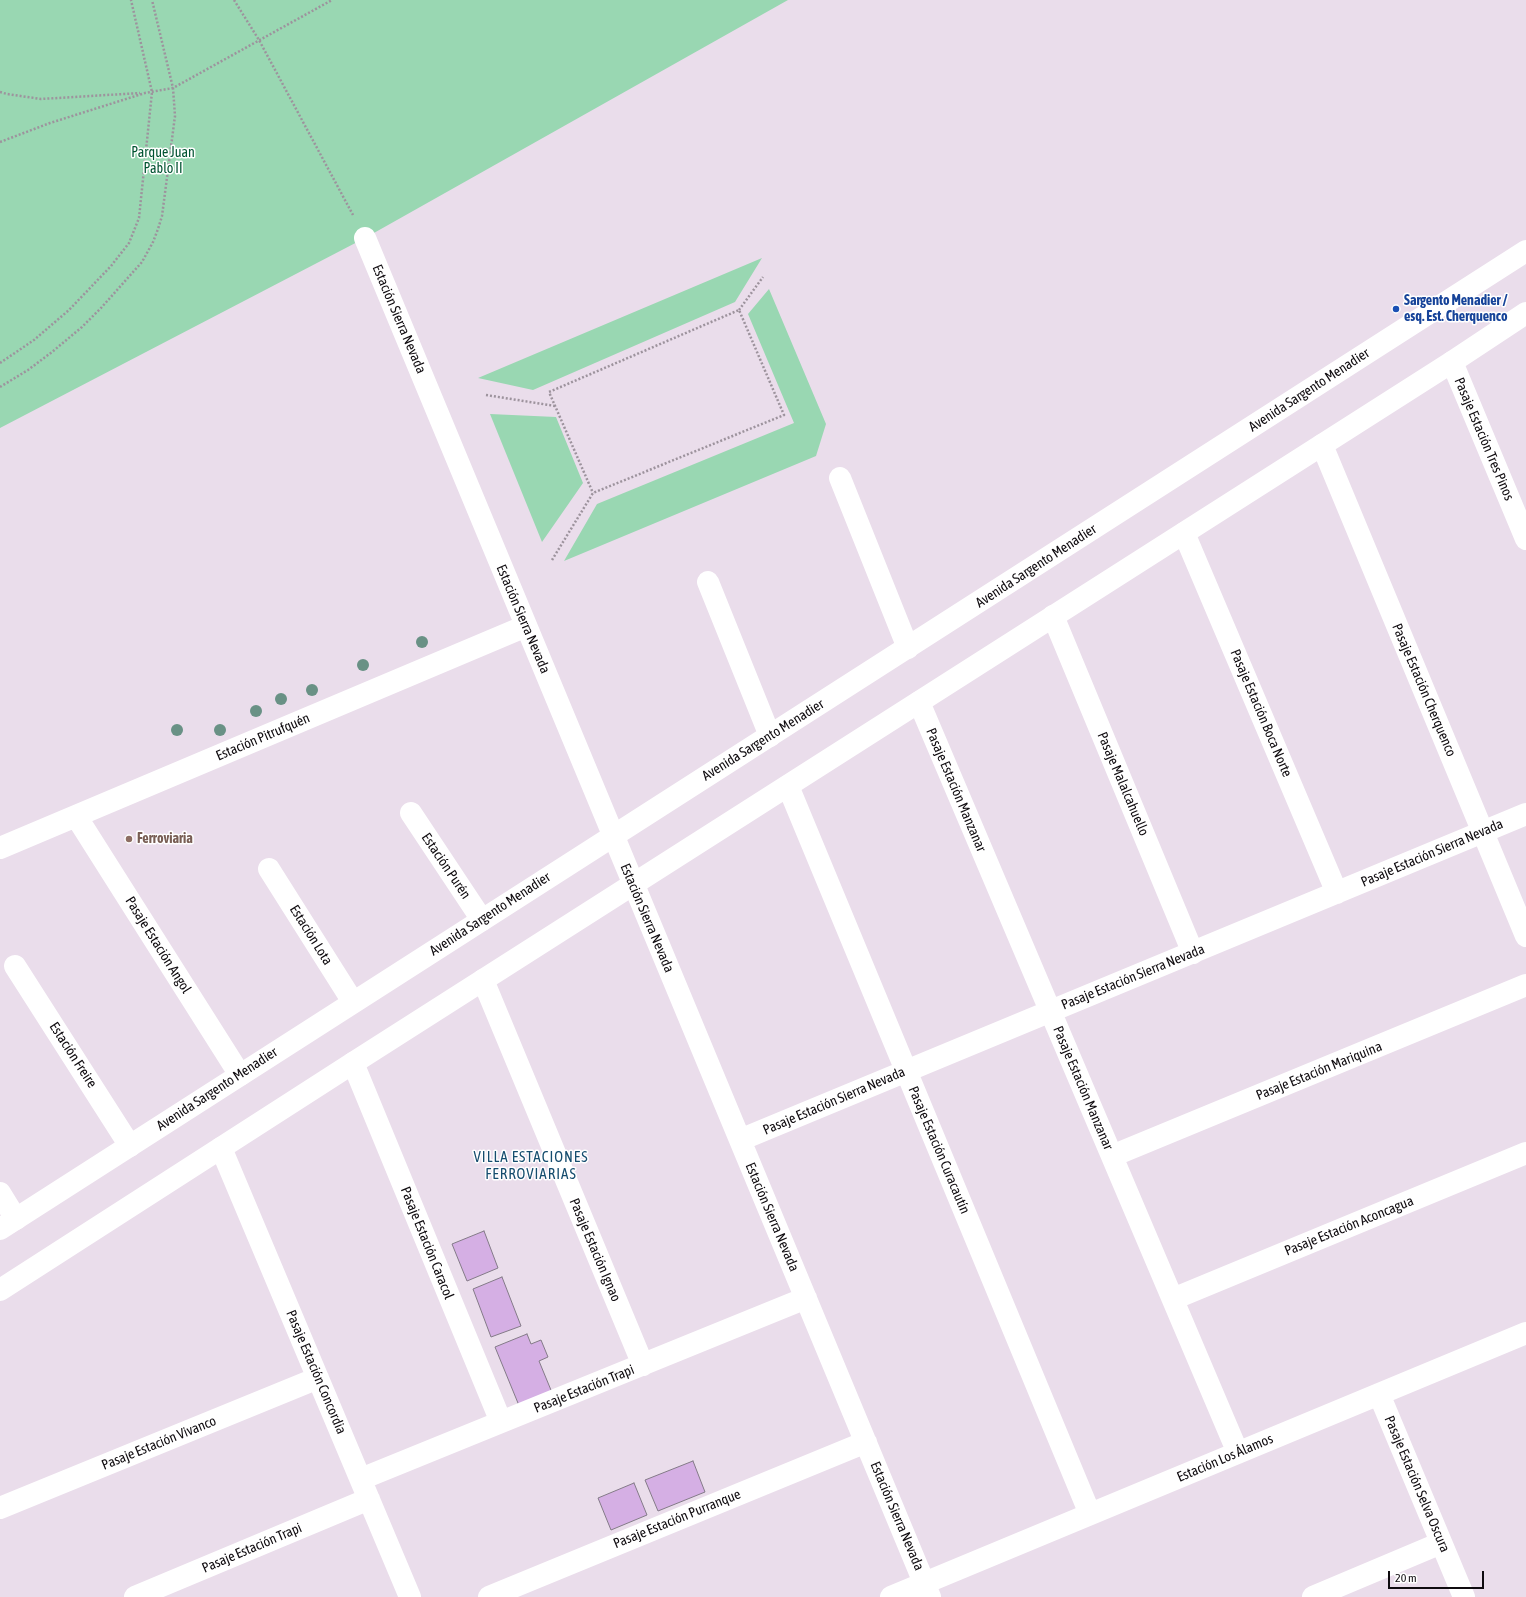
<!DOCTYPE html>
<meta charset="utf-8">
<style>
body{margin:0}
#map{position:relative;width:1526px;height:1597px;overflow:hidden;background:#eaddeb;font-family:"Asap Condensed",sans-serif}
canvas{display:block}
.scale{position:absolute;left:1388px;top:1571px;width:96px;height:18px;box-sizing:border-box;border:2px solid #0f0b0f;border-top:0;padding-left:5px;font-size:12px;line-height:14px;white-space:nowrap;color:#0f0b0f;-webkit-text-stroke:3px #fff;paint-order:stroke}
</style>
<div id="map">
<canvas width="1526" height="1597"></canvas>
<div class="scale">20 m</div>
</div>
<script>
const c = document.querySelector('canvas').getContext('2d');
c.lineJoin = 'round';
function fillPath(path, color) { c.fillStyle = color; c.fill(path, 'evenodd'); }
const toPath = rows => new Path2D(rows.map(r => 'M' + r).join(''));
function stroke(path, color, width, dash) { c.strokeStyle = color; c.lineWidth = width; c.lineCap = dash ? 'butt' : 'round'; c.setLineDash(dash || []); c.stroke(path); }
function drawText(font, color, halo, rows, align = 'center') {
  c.font = font + ' "Asap Condensed",sans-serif'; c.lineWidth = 3; c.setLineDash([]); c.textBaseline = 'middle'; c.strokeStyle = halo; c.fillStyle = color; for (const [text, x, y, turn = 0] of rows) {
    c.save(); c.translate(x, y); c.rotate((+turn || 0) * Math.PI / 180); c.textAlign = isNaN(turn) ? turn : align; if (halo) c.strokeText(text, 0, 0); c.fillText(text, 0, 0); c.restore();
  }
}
fillPath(toPath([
 [0,0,788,0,365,238,0,428],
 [762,258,735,302,533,390,478,378],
 [769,289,826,424,816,456,564,561,597,504,794,423,748,314],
 [490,414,556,417,583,483,542,542]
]), '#99d7b2');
const building = toPath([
 [484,1231,498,1268,467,1281,452,1244,484,1231],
 [502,1277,521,1326,491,1337,473,1289,502,1277],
 [527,1334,531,1344,541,1340,548,1357,539,1361,553,1395,520,1408,495,1347,527,1334],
 [693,1461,705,1492,658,1511,645,1480,693,1461],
 [634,1483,647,1515,611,1530,598,1498,634,1483]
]);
fillPath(building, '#d5afe4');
stroke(building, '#837a87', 1);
stroke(toPath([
 [234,0,259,40,353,215],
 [0,92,7,94,41,99,140,93],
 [0,142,50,123,145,93,173,88,332,0],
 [739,310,763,277],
 [0,363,34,340,69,310,111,266,129,243,139,218,152,92,131,0],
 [0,387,28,370,52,352,82,327,101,308,142,262,153,242,158,229,162,216,175,116,173,88,152,0],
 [486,395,555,406],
 [552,560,593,493,784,415,739,310,549,392,593,493]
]), '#9d939d', 2.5, [2, 2]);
stroke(toPath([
 [365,238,930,1597],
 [1452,362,1526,539],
 [1322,445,1526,936],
 [840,478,908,648],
 [1184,533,1337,893],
 [708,582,770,736],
 [1053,616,1193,953],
 [919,702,1238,1453],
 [788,786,1090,1514],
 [411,813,482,920],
 [76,816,240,1075],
 [0,848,526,626],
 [269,869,353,1002],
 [15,966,130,1146],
 [483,980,643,1365],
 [353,1063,501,1422],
 [740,1140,1526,814],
 [221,1148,410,1597],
 [1112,1156,1526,985],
 [0,1193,16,1219],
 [1173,1299,1526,1153],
 [1379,1394,1464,1597],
 [361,1479,806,1298],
 [0,1508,318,1378],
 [135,1597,369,1499],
 [489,1597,866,1442],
 [891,1597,1526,1333],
 [1313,1597,1441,1543]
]), '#fff', 22);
stroke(toPath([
 [0,1229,1526,251],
 [0,1290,353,1063,1452,362,1526,313]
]), '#fff', 22);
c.fillStyle = '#699185';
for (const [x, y] of [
 [422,642],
 [363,665],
 [312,690],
 [281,699],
 [256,711],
 [177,730],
 [220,730]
]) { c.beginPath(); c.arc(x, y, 6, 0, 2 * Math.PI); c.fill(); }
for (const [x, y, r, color] of [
 [1396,309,4,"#1a4fb4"],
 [129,839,4,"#8d6e63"]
]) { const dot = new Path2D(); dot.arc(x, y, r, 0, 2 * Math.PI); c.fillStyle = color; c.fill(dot); stroke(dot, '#fff', 1.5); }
drawText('14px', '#005331', '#fff', [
 ["Parque Juan",163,153],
 ["Pablo II",163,169]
]);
drawText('bold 14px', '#164399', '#fff', [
 ["Sargento Menadier /",1404,301],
 ["esq. Est. Cherquenco",1404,317]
], 'left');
drawText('14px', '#0f0b0f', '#fff', [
 ["Estación Sierra Nevada",399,319,67],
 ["Avenida Sargento Menadier",1309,390,-33],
 ["Pasaje Estación Tres Pinos",1484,439,67],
 ["Avenida Sargento Menadier",1036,566,-33],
 ["Estación Sierra Nevada",523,619,67],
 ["Pasaje Estación Cherquenco",1424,690,67],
 ["Pasaje Estación Boca Norte",1261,713,67],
 ["Estación Pitrufquén",263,737,-23],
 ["Avenida Sargento Menadier",763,740,-32],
 ["Pasaje Malalcahuello",1123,784,67],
 ["Pasaje Estación Manzanar",956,790,67],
 ["Pasaje Estación Sierra Nevada",1432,853,-23],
 ["Estación Purén",446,866,56],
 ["Avenida Sargento Menadier",490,914,-33],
 ["Estación Sierra Nevada",647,918,67],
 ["Estación Lota",311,935,58],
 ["Pasaje Estación Angol",158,945,58],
 ["Pasaje Estación Sierra Nevada",1133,977,-22],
 ["Estación Freire",73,1055,57],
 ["Pasaje Estación Mariquina",1319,1071,-22],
 ["Pasaje Estación Manzanar",1083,1088,67],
 ["Avenida Sargento Menadier",217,1089,-33],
 ["Pasaje Estación Sierra Nevada",834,1101,-23],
 ["Pasaje Estación Curacautín",939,1150,67],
 ["Estación Sierra Nevada",772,1217,67],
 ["Pasaje Estación Aconcagua",1349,1226,-22],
 ["Pasaje Estación Caracol",427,1243,68],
 ["Pasaje Estación Ignao",595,1250,67],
 ["Pasaje Estación Concordia",316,1372,67],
 ["Pasaje Estación Trapi",584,1389,-22],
 ["Pasaje Estación Vivanco",159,1443,-22],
 ["Estación Los Álamos",1225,1458,-23],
 ["Pasaje Estación Selva Oscura",1417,1484,67],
 ["Estación Sierra Nevada",897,1516,67],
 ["Pasaje Estación Purranque",677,1519,-22],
 ["Pasaje Estación Trapi",252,1548,-23]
]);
drawText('bold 14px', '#785e54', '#fff', [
 ["Ferroviaria",137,839]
], 'left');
c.letterSpacing = '1px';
drawText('15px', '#154c6e', '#fff', [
 ["VILLA ESTACIONES",531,1157],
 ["FERROVIARIAS",531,1174]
]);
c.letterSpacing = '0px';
</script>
